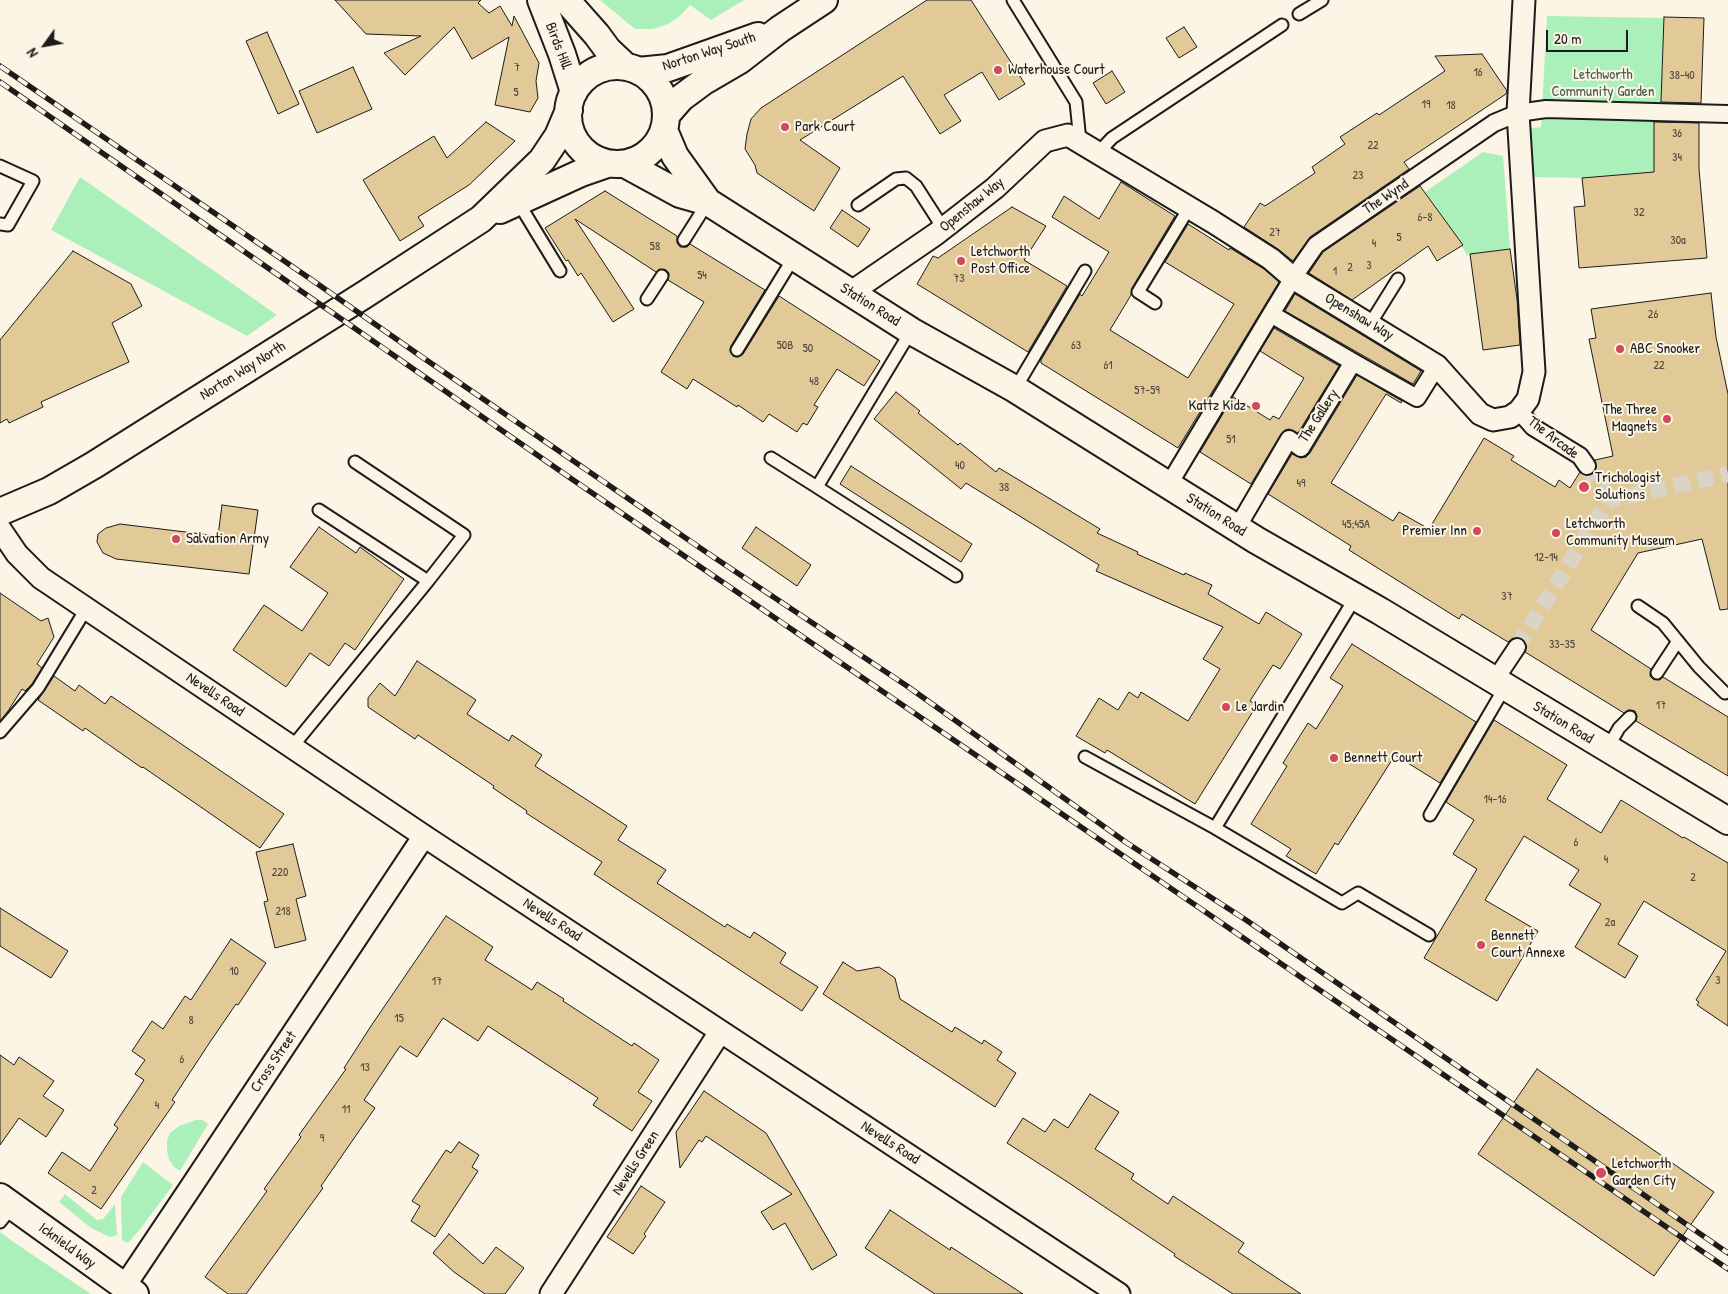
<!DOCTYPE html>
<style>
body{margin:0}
#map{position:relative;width:1728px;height:1294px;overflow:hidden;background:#fcf5e5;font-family:"Patrick Hand",sans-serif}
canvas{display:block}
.north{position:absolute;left:20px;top:20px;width:50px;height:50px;-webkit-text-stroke:4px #fcf5e5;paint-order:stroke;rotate:238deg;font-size:14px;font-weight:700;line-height:20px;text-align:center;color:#1c1c1c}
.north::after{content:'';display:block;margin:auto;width:18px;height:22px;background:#1c1c1c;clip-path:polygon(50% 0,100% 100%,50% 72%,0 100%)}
.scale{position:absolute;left:1546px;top:30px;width:82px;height:22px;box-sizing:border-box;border:2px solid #1c1c1c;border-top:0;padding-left:6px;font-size:15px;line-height:18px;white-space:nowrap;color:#1c1c1c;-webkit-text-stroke:4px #fcf5e5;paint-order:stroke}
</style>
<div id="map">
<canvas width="1728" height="1294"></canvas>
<div class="north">N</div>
<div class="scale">20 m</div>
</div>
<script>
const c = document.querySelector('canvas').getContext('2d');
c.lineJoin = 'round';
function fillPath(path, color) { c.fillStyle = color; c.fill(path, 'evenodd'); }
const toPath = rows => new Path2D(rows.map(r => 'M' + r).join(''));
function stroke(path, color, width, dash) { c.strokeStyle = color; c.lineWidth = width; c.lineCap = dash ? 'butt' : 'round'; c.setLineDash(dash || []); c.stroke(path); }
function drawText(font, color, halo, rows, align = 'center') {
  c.font = font + ' "Patrick Hand",sans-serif'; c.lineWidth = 4; c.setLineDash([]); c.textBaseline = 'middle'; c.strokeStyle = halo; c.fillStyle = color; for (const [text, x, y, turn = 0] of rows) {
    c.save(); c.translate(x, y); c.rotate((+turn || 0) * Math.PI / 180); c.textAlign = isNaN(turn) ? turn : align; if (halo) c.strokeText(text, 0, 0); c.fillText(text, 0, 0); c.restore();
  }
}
fillPath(toPath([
 [600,0,744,0,711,20,690,5,680,16,668,24,653,29,635,29],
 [1547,16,1664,18,1661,102,1654,122,1655,172,1582,178,1531,177,1528,129,1541,127],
 [1483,152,1503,156,1510,249,1467,255,1452,230,1425,192],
 [80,177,277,315,247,336,51,230],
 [196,1120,202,1120,208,1124,180,1171,173,1166,169,1159,167,1151,167,1141,170,1133,179,1126],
 [143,1162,173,1185,141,1228,128,1243,122,1240,121,1197],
 [65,1194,97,1220,103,1219,115,1204,117,1235,110,1237,91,1228,59,1202],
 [0,1232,12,1241,91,1294,0,1294]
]), '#abf0ba');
const building = toPath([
 [335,0,481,0,478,3,489,13,500,6,512,26,514,16,539,63,536,81,538,98,530,112,495,105,509,37,472,59,454,27,405,75,384,53,421,36,366,34,335,0],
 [927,0,971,0,1025,84,999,100,982,72,944,95,961,121,940,134,903,76,800,140,840,168,814,211,757,173,755,165,745,149,747,134,751,119,761,108,927,0],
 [1664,17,1704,18,1701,103,1661,102,1664,17],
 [1184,27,1197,47,1179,58,1166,38,1184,27],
 [267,32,299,104,278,114,246,41,267,32],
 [1482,54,1507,91,1506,94,1404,162,1409,169,1310,237,1293,261,1278,249,1244,227,1260,203,1265,206,1315,173,1312,167,1345,144,1340,137,1377,113,1379,115,1445,71,1435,56,1482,54],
 [353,67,372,109,317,133,299,91,353,67],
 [1112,71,1125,92,1106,104,1093,83,1112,71],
 [486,122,515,141,469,185,418,217,424,226,400,241,363,180,434,136,447,158,486,122],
 [1654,122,1699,123,1699,169,1707,258,1579,268,1574,207,1585,206,1582,178,1654,172,1654,122],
 [1121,182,1175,216,1132,288,1131,295,1110,330,1188,378,1234,304,1165,262,1188,224,1229,250,1230,248,1264,269,1279,282,1178,448,1041,363,1041,360,1080,294,1082,296,1109,252,1052,217,1064,196,1099,219,1121,182],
 [1420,186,1463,245,1437,261,1428,246,1352,300,1309,273,1323,252,1420,186],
 [605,191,677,236,677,243,680,247,687,247,690,244,765,290,731,346,730,350,733,356,737,357,743,354,779,296,880,361,864,386,837,369,814,405,818,407,807,425,803,423,797,432,769,414,763,422,738,405,737,407,693,379,687,389,661,372,704,302,668,280,669,273,666,270,659,269,656,272,575,219,634,309,613,322,581,273,578,276,568,260,566,261,545,228,605,191],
 [1012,207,1046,226,1024,260,1067,286,1028,352,917,284,933,256,938,258,1012,207],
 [842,210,870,229,858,247,830,228,842,210],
 [1510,249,1517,299,1520,345,1483,350,1470,254,1510,249],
 [73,251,131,284,142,306,112,323,129,362,41,402,43,407,9,423,7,419,0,423,0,340,73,251],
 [1711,293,1716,337,1728,394,1728,609,1720,610,1702,539,1638,553,1591,630,1651,669,1650,676,1653,679,1660,680,1663,677,1728,717,1728,776,1636,721,1637,716,1635,711,1629,710,1624,713,1525,652,1526,643,1522,638,1513,638,1508,642,1462,614,1459,619,1349,550,1351,546,1268,494,1292,454,1301,458,1306,457,1310,453,1357,375,1402,401,1401,403,1386,394,1331,483,1393,521,1399,512,1429,529,1484,438,1514,456,1511,460,1555,487,1559,480,1570,488,1580,472,1587,476,1592,474,1596,470,1595,460,1613,456,1589,339,1596,338,1591,309,1711,293],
 [1295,294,1421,371,1413,384,1285,311,1295,294],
 [1274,328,1339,366,1298,433,1289,429,1285,430,1281,434,1251,484,1200,452,1233,397,1270,420,1273,416,1279,419,1304,378,1260,351,1274,328],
 [896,392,920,411,918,413,958,445,960,443,996,472,999,468,1100,529,1097,533,1138,552,1137,554,1184,575,1185,573,1212,585,1208,594,1259,624,1266,612,1302,634,1280,669,1273,665,1250,701,1257,705,1195,804,1107,750,1105,753,1076,736,1099,698,1118,710,1129,692,1138,698,1141,692,1188,721,1220,669,1203,659,1223,627,1096,571,1099,565,966,483,961,489,874,419,896,392],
 [851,466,972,544,961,562,840,484,851,466],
 [222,505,258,510,249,574,116,559,103,553,97,542,98,534,106,528,120,524,218,536,222,505],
 [319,527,356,553,360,547,404,579,355,650,345,643,329,666,310,653,286,687,233,650,264,605,302,631,328,593,290,567,319,527],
 [756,527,811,565,797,586,742,548,756,527],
 [0,593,41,621,48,618,54,637,37,664,42,668,32,684,25,691,22,689,8,711,0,721,0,593],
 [1352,644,1476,722,1440,783,1395,755,1338,845,1335,843,1316,874,1286,856,1291,849,1251,824,1287,766,1283,763,1308,723,1316,729,1343,686,1330,678,1352,644],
 [417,661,476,700,467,714,509,741,512,735,542,755,535,766,627,826,618,840,666,870,657,883,725,927,727,924,750,938,754,932,786,953,780,963,818,987,802,1011,594,874,602,862,526,813,527,811,493,788,494,786,418,735,415,739,368,707,368,698,380,683,395,696,417,661],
 [54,676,75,691,79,685,105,704,111,696,284,814,260,848,143,767,142,768,85,728,83,731,38,700,54,676],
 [1494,720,1567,765,1547,799,1601,833,1621,800,1683,838,1684,837,1728,863,1728,1026,1697,1005,1699,1002,1696,1000,1726,951,1644,901,1618,944,1638,956,1625,978,1575,947,1601,904,1569,885,1579,870,1524,836,1485,900,1538,931,1497,1001,1424,958,1477,869,1453,854,1474,820,1446,802,1494,720],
 [293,844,306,896,296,899,306,940,275,948,264,902,268,901,256,852,293,844],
 [0,908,68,951,51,978,0,946,0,908],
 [446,916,493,947,485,960,532,990,537,982,564,999,563,1001,632,1046,634,1043,659,1060,638,1092,652,1101,632,1131,593,1105,598,1098,488,1026,478,1041,443,1018,417,1057,400,1046,364,1100,375,1108,321,1186,323,1188,246,1294,228,1294,205,1277,267,1191,264,1189,301,1137,299,1135,346,1069,344,1068,371,1026,446,916],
 [231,939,266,963,238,1005,236,1004,208,1045,172,1100,175,1102,101,1209,48,1173,62,1152,90,1171,118,1128,114,1125,144,1080,135,1074,145,1060,132,1051,152,1021,163,1029,185,996,191,1000,231,939],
 [843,962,857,971,879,967,895,978,900,999,952,1032,955,1027,982,1044,984,1040,1002,1052,997,1060,1016,1073,995,1107,823,994,843,962],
 [0,1055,14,1065,19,1057,54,1081,43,1096,64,1110,46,1137,19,1118,0,1145,0,1055],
 [1537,1069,1714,1192,1654,1276,1478,1154,1537,1069],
 [704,1091,766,1133,837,1255,812,1270,785,1223,773,1230,761,1212,792,1194,706,1136,702,1142,699,1140,680,1168,676,1132,704,1091],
 [1090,1094,1119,1112,1095,1149,1134,1174,1131,1179,1168,1204,1173,1196,1244,1243,1238,1252,1301,1294,1233,1294,1174,1256,1175,1254,1066,1181,1007,1143,1023,1118,1045,1132,1054,1119,1068,1128,1090,1094],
 [459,1142,479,1155,472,1167,478,1171,435,1237,411,1221,420,1206,412,1201,446,1150,451,1153,459,1142],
 [641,1186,665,1202,644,1234,646,1236,633,1254,607,1237,641,1186],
 [890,1210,950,1250,951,1247,1023,1294,935,1294,865,1248,890,1210],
 [449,1234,483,1264,496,1247,524,1268,505,1294,485,1294,454,1272,433,1253,449,1234]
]);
fillPath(building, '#e1c998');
stroke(building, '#1c1c1c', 1);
stroke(toPath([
 [1587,466,1609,500],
 [1517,647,1609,500,1728,474]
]), '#dad4c7', 16, [16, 8]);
const service = toPath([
 [1013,0,1076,102,1080,141],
 [1299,14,1322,0],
 [1097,154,1112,138,1282,25],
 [0,166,33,181,8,225,0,224],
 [518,202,560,271],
 [858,205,896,179,906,178,916,186,943,228],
 [684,240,708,202],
 [647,299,662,276],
 [1155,303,1138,292,1189,208],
 [1370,324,1398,279],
 [911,331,817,487,956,576],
 [737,350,794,257],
 [1015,389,1085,271],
 [771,458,817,487],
 [355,462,464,535,428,581],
 [1638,606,1663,623,1699,667,1725,693],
 [1657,673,1678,641],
 [0,732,38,688,86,609],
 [292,747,428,581,319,510],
 [1607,749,1619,728,1630,717],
 [1085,757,1215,828,1355,598],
 [1430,815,1505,687],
 [1215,828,1342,903,1358,893,1429,935],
 [0,1222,13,1206]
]);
const pedestrian = toPath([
 [1271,314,1353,362],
 [1519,411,1533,427,1580,456,1587,466],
 [1168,486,1271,314,1293,278,1316,245,1494,123,1518,113,1546,109,1728,114],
 [1237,528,1289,439,1301,448,1353,362,1417,398,1437,366],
 [1495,680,1517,647]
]);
const minor = toPath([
 [850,293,936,234,995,188,1045,141,1068,135,1213,222,1271,259,1293,278,1437,366,1480,414,1493,420,1510,417,1519,411,1528,399,1534,372,1518,113,1524,0],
 [0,529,17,554,41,578,424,836,1119,1294],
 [124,1287,191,1187,424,836],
 [551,1294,720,1032]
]);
const tertiary = toPath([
 [541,0,562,54,574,92],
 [566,0,597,35,608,50,626,67],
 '568 115a49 49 0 1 1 98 0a49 49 0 1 1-98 0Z',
 [638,71,668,68,758,36],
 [667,114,681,98,704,81,740,60,780,29,824,0],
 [664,130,675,156,708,202],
 [625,164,680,194,708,202,911,331,1015,389,1256,540,1380,611,1728,821],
 [500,210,581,173,607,164],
 [0,512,49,491,94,465,364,295,481,219,542,160,558,136,569,110],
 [0,1197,135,1294]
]);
stroke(service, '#1c1c1c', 15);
stroke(pedestrian, '#1c1c1c', 20);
stroke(minor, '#1c1c1c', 25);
stroke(tertiary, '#1c1c1c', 30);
stroke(service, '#fcf5e5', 11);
stroke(pedestrian, '#fcf5e5', 16);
stroke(minor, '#fcf5e5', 21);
stroke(tertiary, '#fcf5e5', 26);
const rail = toPath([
 [0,66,312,280,422,357,709,554,907,686,1127,843,1246,920,1728,1253],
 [0,82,579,484,1728,1269]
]);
stroke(rail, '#1c1c1c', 5.5);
stroke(rail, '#fcf5e5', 4, [11]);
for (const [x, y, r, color] of [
 [998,70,5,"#d1495b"],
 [785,127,5,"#d1495b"],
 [961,261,5,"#d1495b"],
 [1620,349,5,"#d1495b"],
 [1256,406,5,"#d1495b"],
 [1667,419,5,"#d1495b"],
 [1584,487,6,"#d1495b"],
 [1477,531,5,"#d1495b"],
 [1556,533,5,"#d1495b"],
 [176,539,5,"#d1495b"],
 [1226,707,5,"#d1495b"],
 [1334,758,5,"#d1495b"],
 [1481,945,5,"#d1495b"],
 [1601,1173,6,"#d1495b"]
]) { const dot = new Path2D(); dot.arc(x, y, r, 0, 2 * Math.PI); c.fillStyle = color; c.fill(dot); stroke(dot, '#fcf5e5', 2); }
drawText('12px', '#4d473b', null, [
 ["7",517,68],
 ["16",1478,73],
 ["38-40",1682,76],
 ["5",516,93],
 ["19",1426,105],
 ["18",1451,106],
 ["36",1677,134],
 ["22",1373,146],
 ["34",1677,158],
 ["23",1358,176],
 ["32",1639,213],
 ["6-8",1425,218],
 ["27",1275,233],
 ["5",1399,238],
 ["30a",1678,241],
 ["4",1374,244],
 ["58",655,247],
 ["3",1369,266],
 ["2",1350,268],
 ["1",1335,272],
 ["54",702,276],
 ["73",959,279],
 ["26",1653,315],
 ["50B",785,346],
 ["63",1076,346],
 ["50",808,349],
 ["61",1108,366],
 ["22",1659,366],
 ["48",814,382],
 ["57-59",1147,391],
 ["51",1231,440],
 ["40",960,466],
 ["49",1301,484],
 ["38",1004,488],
 ["45;45A",1356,525],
 ["12-14",1546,558],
 ["37",1507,597],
 ["33-35",1562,645],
 ["17",1661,706],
 ["14-16",1495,800],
 ["6",1576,843],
 ["4",1606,860],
 ["220",280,873],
 ["2",1693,878],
 ["218",283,912],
 ["2a",1610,923],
 ["10",234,972],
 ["3",1718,981],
 ["17",437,982],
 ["15",399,1019],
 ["8",191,1021],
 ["6",182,1060],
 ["13",365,1068],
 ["4",157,1106],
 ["11",346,1110],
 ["9",322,1139],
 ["2",94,1191]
]);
drawText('15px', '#1c1c1c', '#fcf5e5', [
 ["Birds Hill",558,46,69],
 ["Norton Way South",709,52,-18],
 ["The Wynd",1386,197,-34],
 ["Openshaw Way",972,205,-39],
 ["Station Road",870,305,32],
 ["Openshaw Way",1359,317,31],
 ["Norton Way North",243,371,-32],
 ["The Gallery",1319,416,-57],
 ["The Arcade",1553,438,37],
 ["Station Road",1216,515,32],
 ["Nevells Road",215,695,34],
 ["Station Road",1563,723,31],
 ["Nevells Road",552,920,33],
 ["Cross Street",274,1062,-56],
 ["Nevells Road",890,1143,33],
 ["Nevells Green",636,1163,-57],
 ["Icknield Way",67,1246,36]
]);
drawText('15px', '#1c1c1c', '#fcf5e5', [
 ["Waterhouse Court",1008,70],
 ["Park Court",795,127],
 ["Letchworth",971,252],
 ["Post Office",971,269],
 ["ABC Snooker",1630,349],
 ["Kattz Kidz",1246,406,"right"],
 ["The Three",1657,410,"right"],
 ["Magnets",1657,427,"right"],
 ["Trichologist",1595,478],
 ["Solutions",1595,495],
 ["Letchworth",1566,524],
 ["Community Museum",1566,541],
 ["Premier Inn",1467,531,"right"],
 ["Salvation Army",186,539],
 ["Le Jardin",1236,707],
 ["Bennett Court",1344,758],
 ["Bennett",1491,936],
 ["Court Annexe",1491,953],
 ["Letchworth",1612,1164],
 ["Garden City",1612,1181]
], 'left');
drawText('15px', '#475c4b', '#fcf5e5', [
 ["Letchworth",1603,75],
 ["Community Garden",1603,92]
]);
</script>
